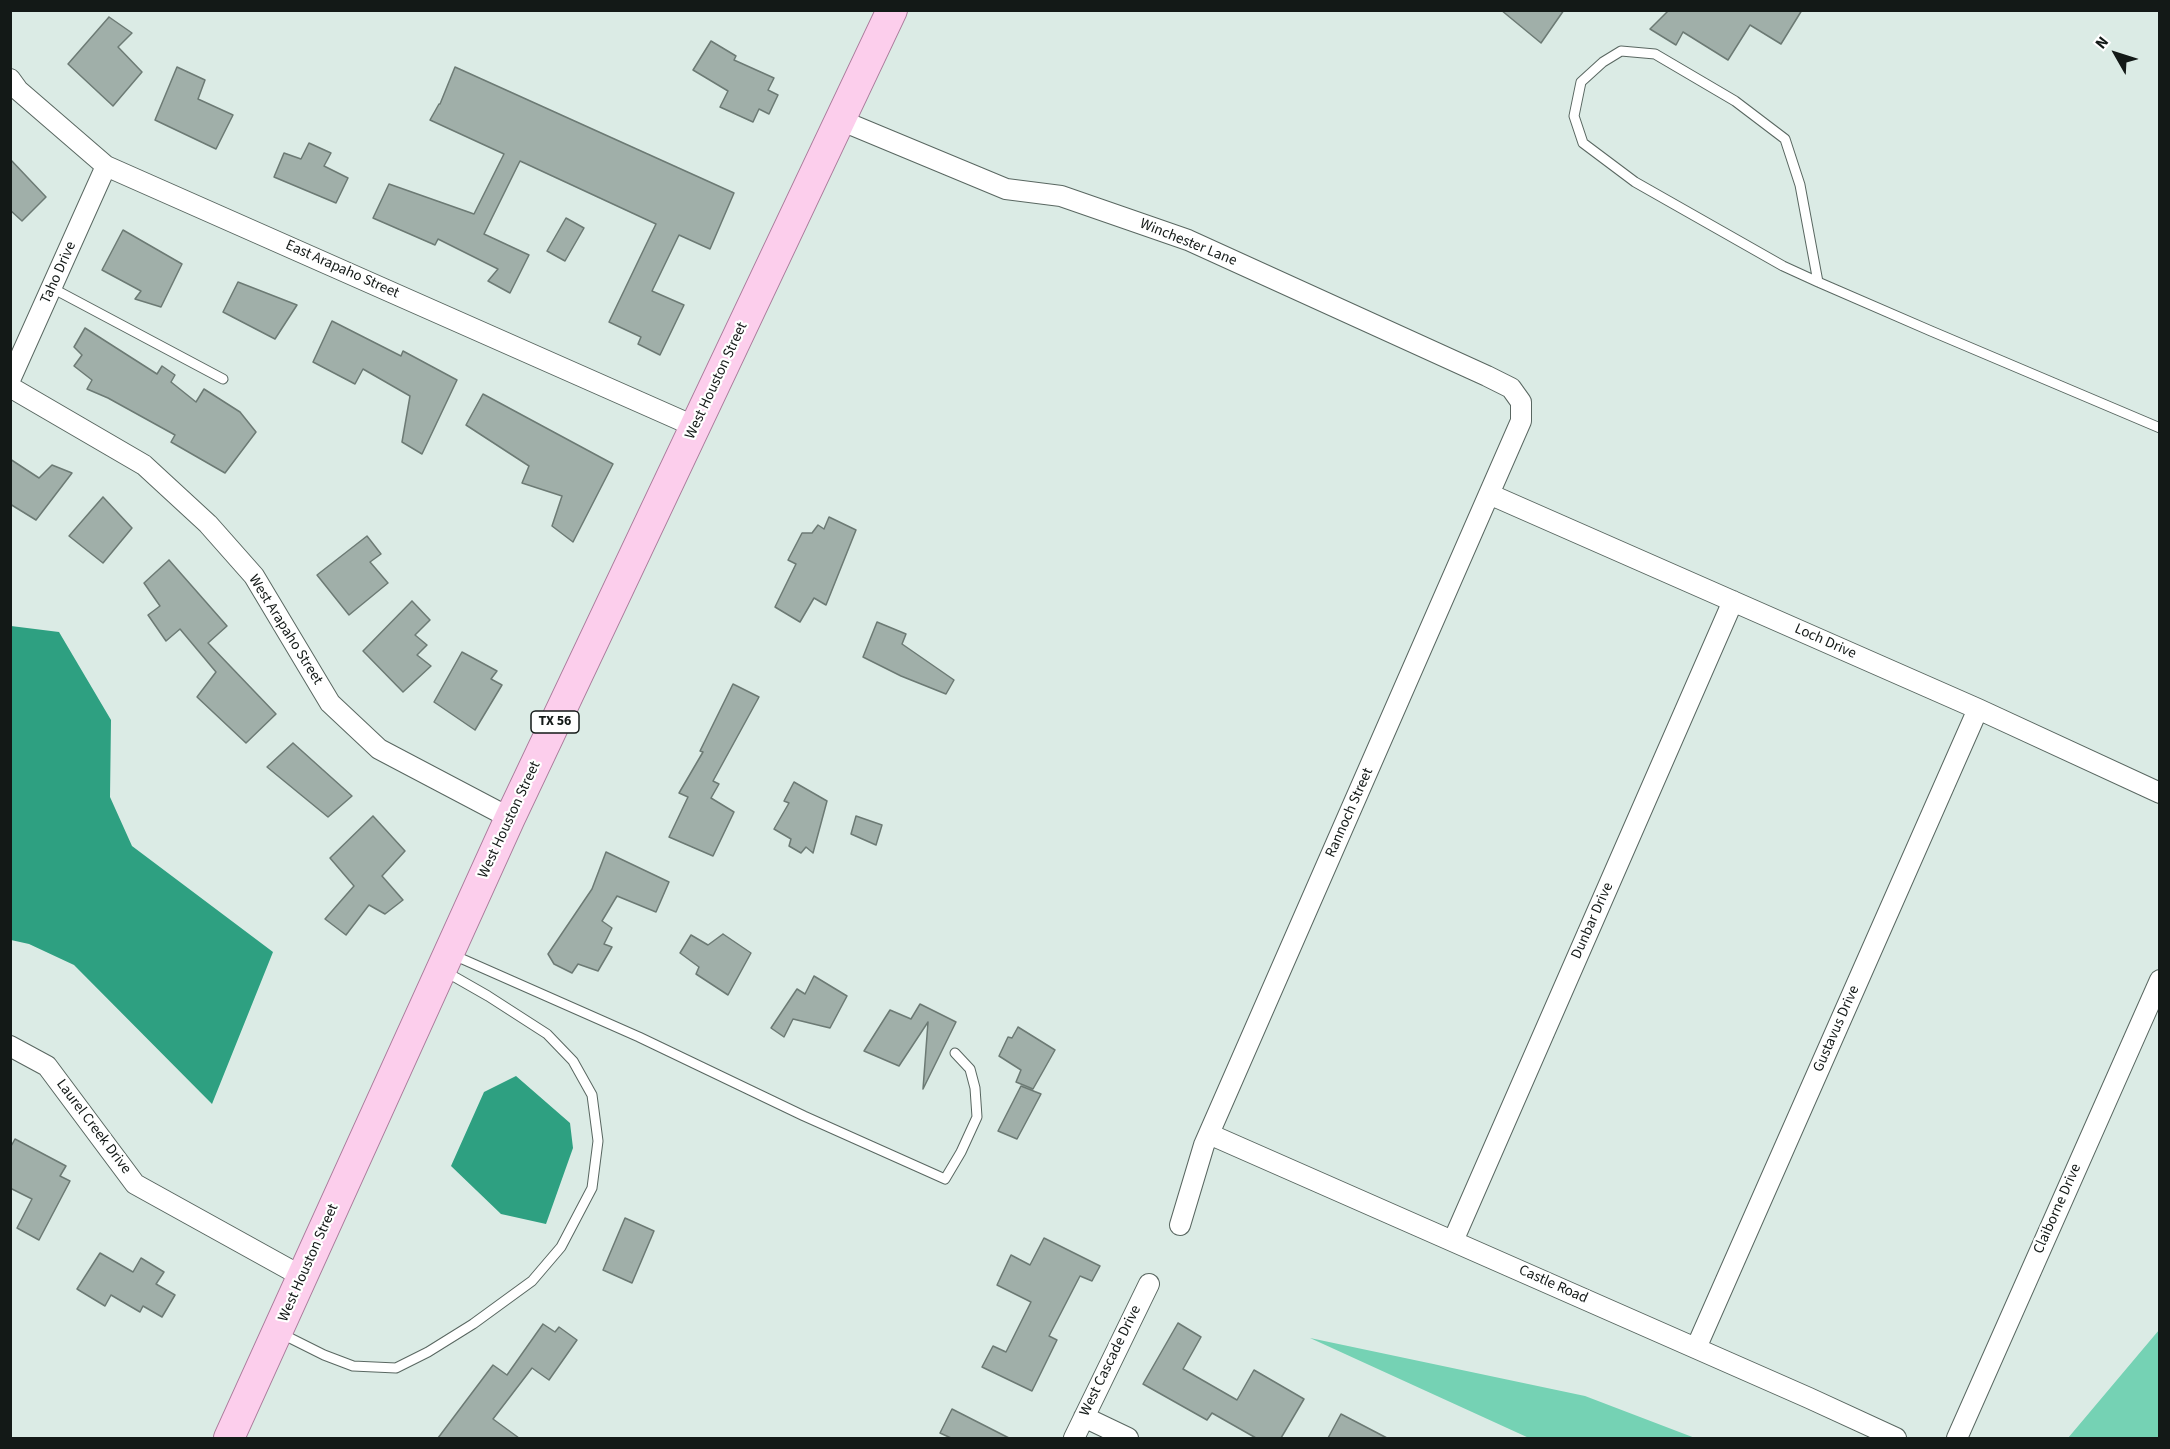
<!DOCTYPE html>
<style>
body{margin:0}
#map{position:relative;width:2170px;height:1449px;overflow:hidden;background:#dbebe5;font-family:"Source Sans 3",sans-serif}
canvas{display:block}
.frame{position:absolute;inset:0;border:12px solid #131917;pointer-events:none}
.north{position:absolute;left:2086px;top:24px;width:60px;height:60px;-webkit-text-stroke:4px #fff;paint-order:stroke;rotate:309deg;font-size:16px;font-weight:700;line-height:24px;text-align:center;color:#131917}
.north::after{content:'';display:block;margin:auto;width:21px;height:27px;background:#131917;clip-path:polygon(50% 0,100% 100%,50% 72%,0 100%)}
</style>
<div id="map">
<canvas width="2170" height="1449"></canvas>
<div class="frame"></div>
<div class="north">N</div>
</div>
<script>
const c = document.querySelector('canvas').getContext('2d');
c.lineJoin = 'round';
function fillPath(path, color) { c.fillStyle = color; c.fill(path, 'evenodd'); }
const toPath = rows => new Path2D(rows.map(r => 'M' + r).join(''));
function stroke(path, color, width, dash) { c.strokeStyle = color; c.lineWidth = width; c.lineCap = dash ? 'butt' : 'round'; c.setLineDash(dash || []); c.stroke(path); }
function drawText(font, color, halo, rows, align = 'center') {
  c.font = font + ' "Source Sans 3",sans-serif'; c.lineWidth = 4.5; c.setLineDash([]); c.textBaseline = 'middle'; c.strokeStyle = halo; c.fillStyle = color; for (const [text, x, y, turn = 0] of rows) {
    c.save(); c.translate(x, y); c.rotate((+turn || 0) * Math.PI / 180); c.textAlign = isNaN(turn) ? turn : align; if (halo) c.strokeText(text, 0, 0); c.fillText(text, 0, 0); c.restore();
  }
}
fillPath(toPath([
 [2159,1330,2159,1438,2068,1438],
 [1310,1338,1585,1396,1695,1438,1529,1438]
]), '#75d2b4');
fillPath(toPath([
 [11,626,59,632,111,720,110,797,132,846,273,952,212,1104,74,965,29,944,11,940],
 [516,1076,570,1123,573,1148,546,1224,501,1214,451,1166,484,1092]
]), '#2ea081');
const building = toPath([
 [1501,10,1564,10,1541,43,1501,10],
 [1669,10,1802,10,1781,44,1750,25,1728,60,1683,32,1676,45,1650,29,1669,10],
 [109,17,132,33,118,47,142,72,113,106,68,64,109,17],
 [711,41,736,56,734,60,774,78,768,90,778,95,769,114,759,109,753,122,720,107,728,91,693,70,711,41],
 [177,67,205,80,198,99,233,115,216,149,155,120,177,67],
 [455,67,734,193,710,249,679,235,652,291,684,305,660,355,638,344,641,337,609,322,656,224,520,161,484,234,529,255,510,293,488,281,498,269,438,239,435,245,373,218,389,184,474,214,504,154,430,120,439,104,440,104,455,67],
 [309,143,331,153,324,166,348,178,336,203,274,177,284,153,301,159,309,143],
 [10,159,46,197,22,221,10,210,10,159],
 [566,218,584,228,565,261,547,251,566,218],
 [123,230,182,264,161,307,135,299,141,291,102,270,123,230],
 [238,282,297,305,275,339,223,312,238,282],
 [332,321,401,356,403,351,457,380,422,454,402,442,410,396,363,369,355,384,313,362,332,321],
 [85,328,157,374,162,366,175,375,171,382,196,402,204,389,240,412,256,432,225,473,171,442,175,435,108,398,87,389,92,380,74,366,82,355,74,347,85,328],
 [483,394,613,464,573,542,552,526,562,496,522,483,529,466,466,425,483,394],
 [10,459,39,478,52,465,72,473,36,520,10,504,10,459],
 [103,497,132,528,103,563,69,536,103,497],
 [829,517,856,530,826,605,814,598,800,622,775,607,796,564,788,560,802,533,812,533,818,525,824,529,829,517],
 [367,536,381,554,370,562,388,583,349,615,317,575,367,536],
 [169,560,227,626,208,643,276,714,246,743,197,697,216,672,180,629,166,641,148,615,160,606,144,583,169,560],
 [412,601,430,620,415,635,427,645,417,655,431,666,403,692,363,651,412,601],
 [877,622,906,634,902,644,954,680,946,694,901,676,863,657,877,622],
 [462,652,497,671,491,679,502,685,475,730,434,702,462,652],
 [733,684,759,697,713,781,719,784,711,798,734,812,713,856,669,837,688,797,679,793,703,752,700,751,733,684],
 [293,743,352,796,328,817,267,767,293,743],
 [794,782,827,801,813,853,806,847,801,853,789,846,791,839,774,829,789,803,784,801,794,782],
 [373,816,405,851,382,876,403,900,385,914,369,905,346,935,325,919,354,886,330,858,373,816],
 [856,816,882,825,876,845,851,834,856,816],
 [606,852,669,882,656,912,617,896,602,921,612,928,604,944,612,947,598,971,578,964,572,973,554,964,548,954,592,889,606,852],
 [723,934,751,953,728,995,696,974,699,967,680,953,691,935,708,945,723,934],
 [814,976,847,996,830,1028,793,1019,784,1037,771,1028,797,989,805,994,814,976],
 [920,1004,956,1022,923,1089,928,1022,899,1066,864,1051,890,1010,911,1019,920,1004],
 [1018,1027,1055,1050,1033,1089,1016,1082,1021,1070,999,1056,1008,1037,1012,1038,1018,1027],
 [1021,1086,1041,1094,1017,1139,998,1131,1021,1086],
 [15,1139,66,1166,60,1176,70,1181,39,1240,17,1228,32,1199,10,1188,10,1148,15,1139],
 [625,1218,654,1231,632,1283,603,1270,625,1218],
 [1044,1238,1100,1266,1092,1281,1080,1276,1049,1336,1057,1340,1032,1391,982,1367,993,1346,1006,1352,1031,1302,997,1285,1011,1255,1030,1265,1044,1238],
 [100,1253,133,1272,141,1258,164,1272,156,1284,175,1295,162,1317,143,1306,140,1312,111,1295,105,1306,77,1289,100,1253],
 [1178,1323,1201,1337,1183,1369,1237,1400,1254,1370,1304,1399,1281,1438,1256,1438,1212,1413,1207,1420,1143,1384,1178,1323],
 [543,1324,555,1332,559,1327,577,1340,549,1380,532,1368,493,1419,519,1438,438,1438,493,1365,507,1375,543,1324],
 [952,1409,1009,1438,951,1438,940,1433,952,1409],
 [1341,1414,1387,1438,1328,1438,1341,1414]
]);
fillPath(building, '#a0afa9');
stroke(building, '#6c7a74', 1.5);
const service = toPath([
 [1818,282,1800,185,1785,139,1735,101,1655,54,1621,51,1603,62,1581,82,1574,116,1583,143,1635,182,1783,266,1818,282,1931,331,2160,428],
 [52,288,223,379],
 [451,954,639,1037,804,1116,945,1179,961,1152,977,1117,975,1088,970,1069,955,1053],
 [280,1333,324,1355,353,1366,396,1368,428,1352,473,1324,532,1281,561,1247,592,1188,598,1141,592,1095,573,1061,547,1034,488,996,446,972]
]);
const minor = toPath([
 [10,79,18,90,106,166,696,427],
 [840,120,1006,189,1061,196,1188,240,1487,376,1511,388,1521,402,1521,421,1204,1145,1180,1225],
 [10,380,106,166],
 [10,387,144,465,208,524,254,576,330,703,379,749,510,818],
 [1489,494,1978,709,2160,793],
 [10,1046,47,1066,135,1184,303,1277],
 [1209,1134,1809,1398,1896,1438],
 [1453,1241,1733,601],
 [1696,1348,1978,709],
 [1084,1417,1128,1438],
 [1074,1438,1149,1284],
 [1957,1438,2160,980]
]);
const primary = toPath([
 [229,1438,510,818,892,10]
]);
stroke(service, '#596761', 11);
stroke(minor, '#596761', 22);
stroke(primary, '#a97a9a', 32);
stroke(service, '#fff', 9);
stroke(minor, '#fff', 20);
stroke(primary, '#fcceec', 30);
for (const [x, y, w] of [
 [555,722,48]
]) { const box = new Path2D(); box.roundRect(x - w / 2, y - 11, w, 22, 4.5); c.fillStyle = '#fff'; c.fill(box); stroke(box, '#131917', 1.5); }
drawText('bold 14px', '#131917', null, [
 ["TX 56",555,722]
]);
drawText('15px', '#131917', '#fff', [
 ["Winchester Lane",1188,243,22],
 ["East Arapaho Street",342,270,24],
 ["Taho Drive",59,273,-66],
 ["West Houston Street",717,381,-65],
 ["West Arapaho Street",285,630,58],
 ["Loch Drive",1825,642,24],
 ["Rannoch Street",1350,813,-66],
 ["West Houston Street",510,820,-65],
 ["Dunbar Drive",1593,921,-66],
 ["Gustavus Drive",1837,1029,-66],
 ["Laurel Creek Drive",93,1127,53],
 ["Claiborne Drive",2058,1209,-66],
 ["West Houston Street",309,1263,-66],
 ["Castle Road",1553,1285,24],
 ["West Cascade Drive",1111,1361,-64]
]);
</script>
